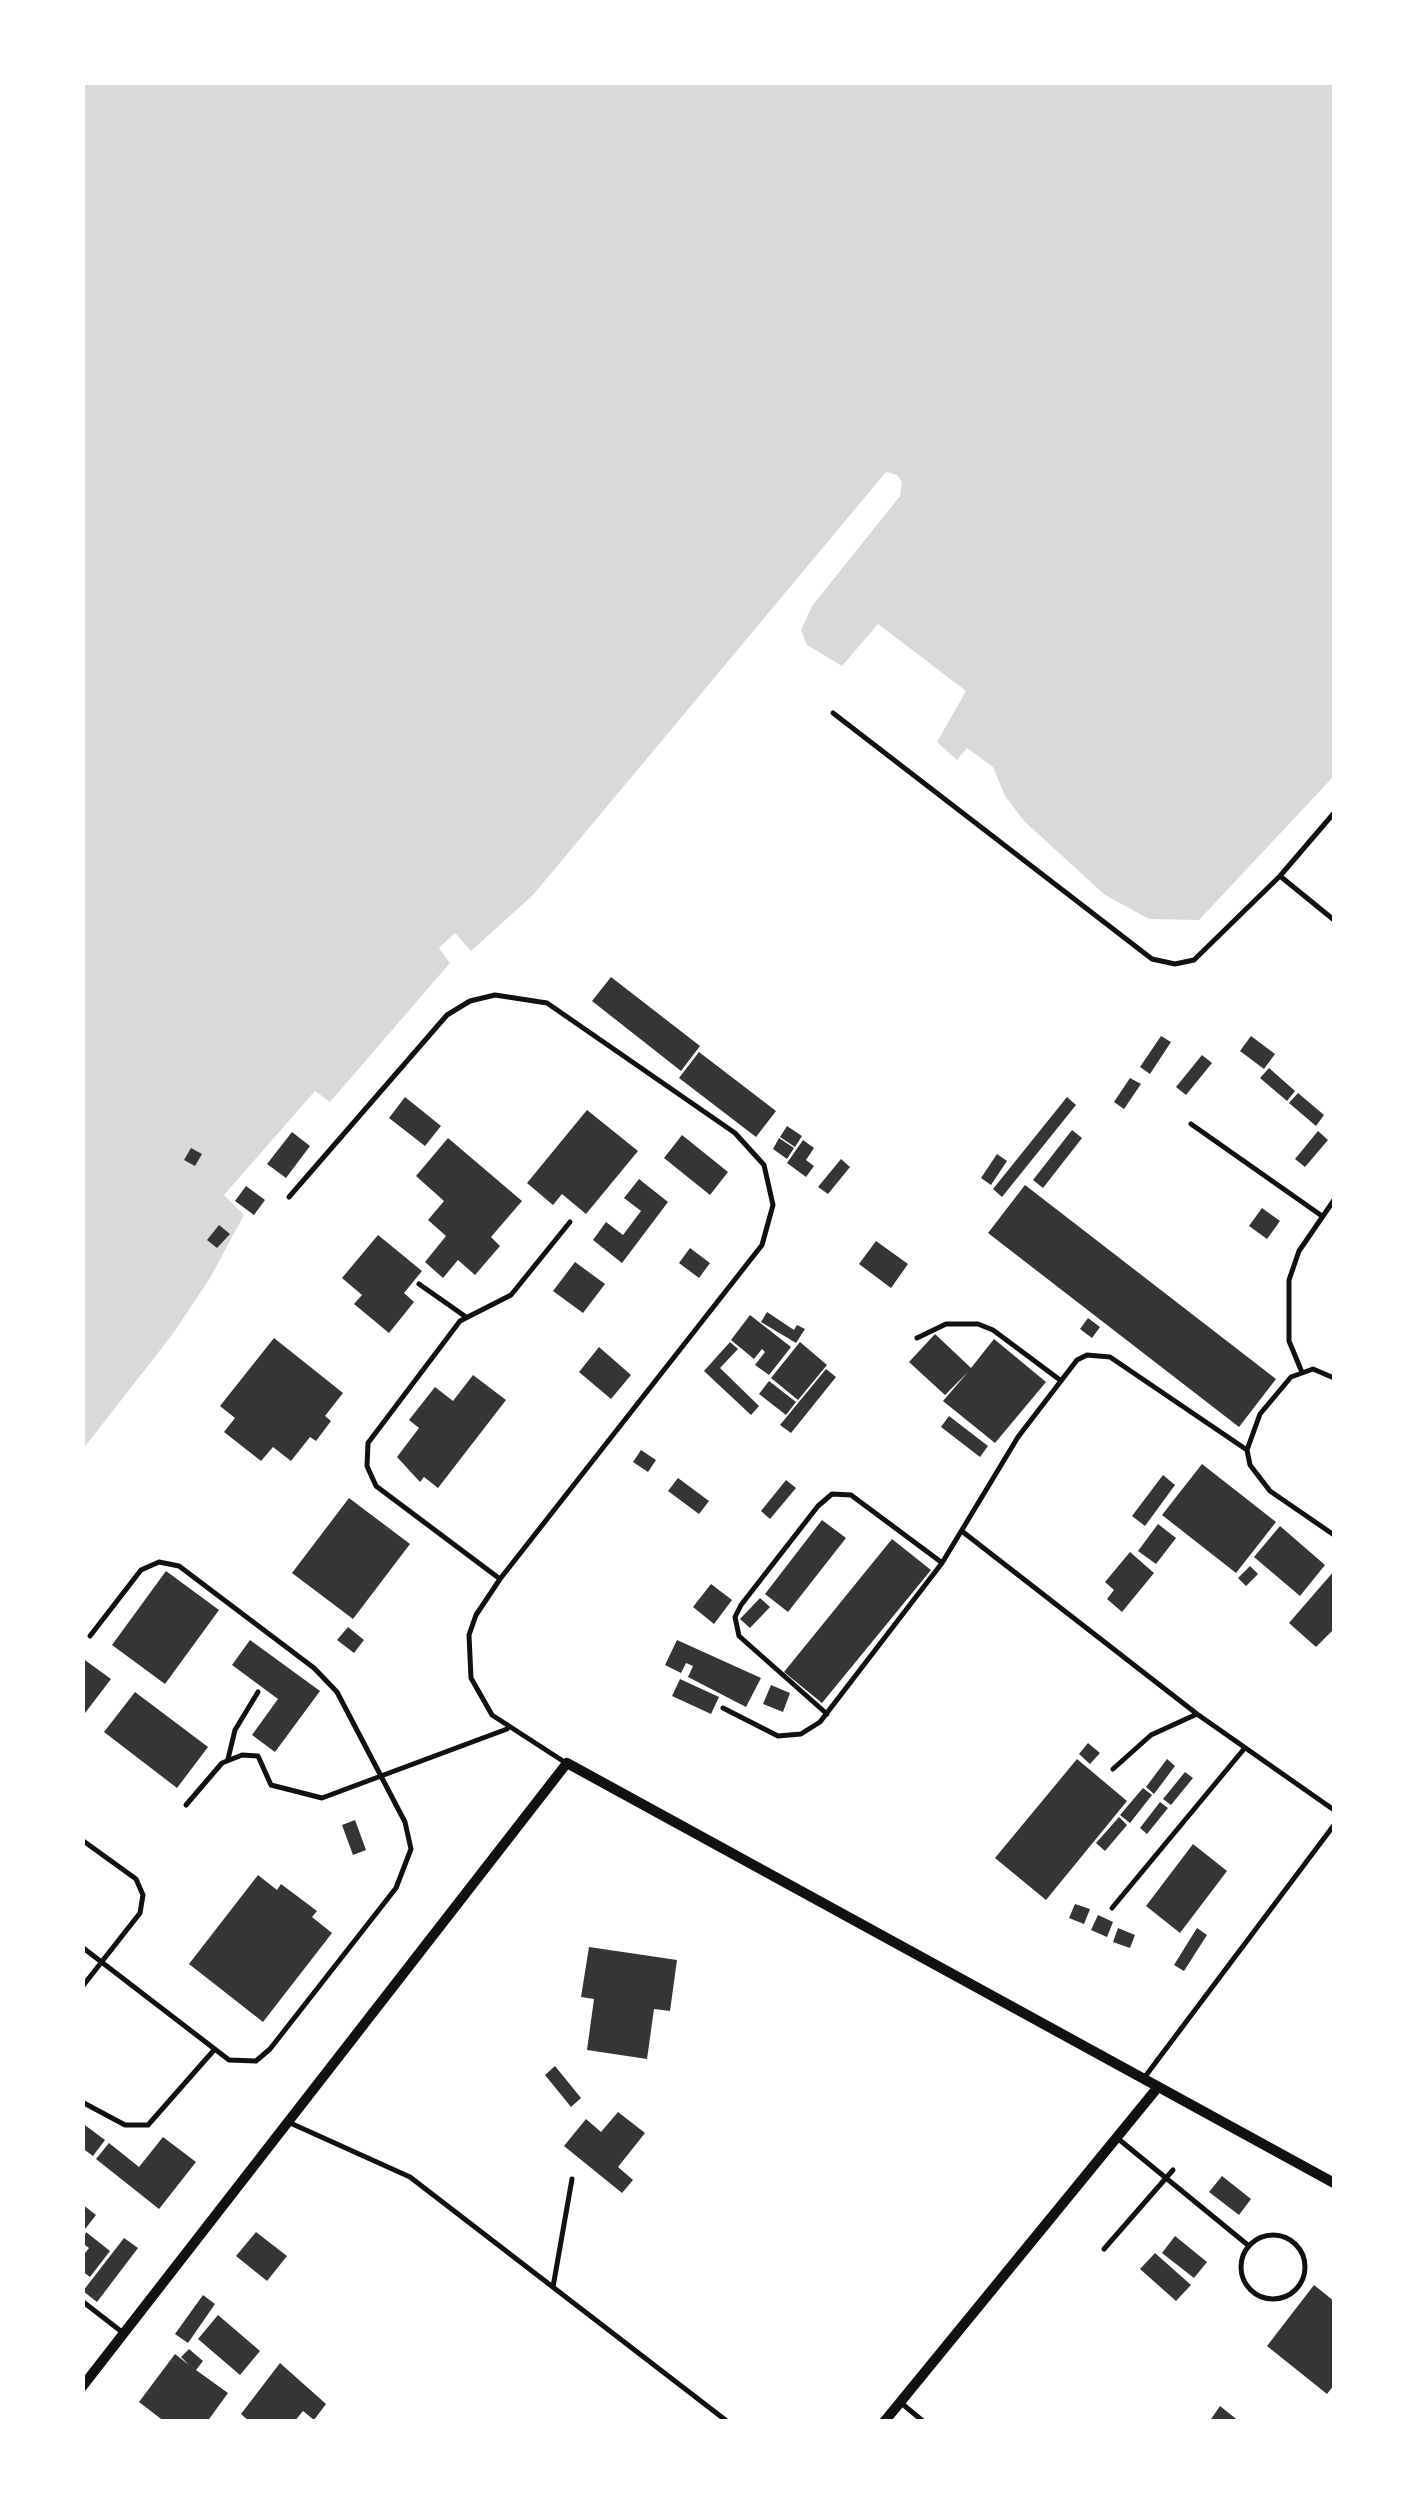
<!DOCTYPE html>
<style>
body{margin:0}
#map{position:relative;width:1417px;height:2504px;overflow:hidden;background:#fff;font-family:"Golos Text",sans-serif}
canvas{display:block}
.frame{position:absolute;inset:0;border:85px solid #fff;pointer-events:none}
</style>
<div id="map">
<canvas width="1417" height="2504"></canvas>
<div class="frame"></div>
</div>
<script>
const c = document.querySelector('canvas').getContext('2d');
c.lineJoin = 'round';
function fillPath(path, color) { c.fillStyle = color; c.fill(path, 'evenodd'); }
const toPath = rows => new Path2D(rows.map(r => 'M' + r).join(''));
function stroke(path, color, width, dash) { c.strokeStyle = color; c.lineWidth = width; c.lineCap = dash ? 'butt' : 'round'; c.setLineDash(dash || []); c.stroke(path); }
fillPath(toPath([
 [83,83,1334,83,1334,776,1199,920,1149,919,1105,895,1024,821,1005,796,993,767,967,748,957,760,937,742,966,691,878,624,842,666,807,645,801,630,812,606,900,496,902,482,897,475,886,472,533,895,471,951,455,933,439,948,450,963,330,1102,315,1091,224,1195,244,1215,210,1278,172,1335,83,1449]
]), '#d9d9d9');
fillPath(toPath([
 [611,977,700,1046,681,1071,592,1001],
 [1161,1036,1171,1042,1150,1074,1140,1067],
 [1251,1036,1275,1054,1264,1069,1240,1051],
 [699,1052,776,1111,756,1137,679,1078],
 [1202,1055,1212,1063,1186,1095,1176,1087],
 [1269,1068,1295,1091,1287,1101,1260,1078],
 [1130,1078,1141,1084,1124,1109,1114,1102],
 [1298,1093,1324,1115,1316,1126,1289,1103],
 [405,1097,441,1126,425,1146,389,1118],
 [1067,1097,1076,1105,1002,1197,993,1189],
 [587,1110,638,1151,586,1214,562,1194,553,1205,527,1183],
 [787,1126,802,1136,795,1147,780,1137],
 [1072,1130,1082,1138,1043,1188,1033,1180],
 [1318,1131,1328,1140,1305,1167,1295,1159],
 [292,1132,310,1146,286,1178,267,1164],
 [682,1135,728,1172,710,1195,664,1158],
 [448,1138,522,1201,491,1237,500,1246,475,1275,458,1260,443,1278,425,1262,446,1236,428,1220,444,1201,416,1176],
 [779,1138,794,1148,787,1159,773,1149],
 [803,1140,814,1148,806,1160,814,1166,806,1177,787,1163],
 [191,1148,202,1154,195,1166,184,1160],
 [997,1154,1007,1161,991,1185,981,1178],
 [841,1159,850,1167,828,1194,818,1187],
 [639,1179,668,1202,622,1263,593,1240,606,1222,623,1235,641,1211,624,1198],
 [1025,1185,1276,1379,1239,1427,988,1233],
 [246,1186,265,1200,254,1215,235,1201],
 [1262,1208,1280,1221,1267,1239,1249,1226],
 [219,1225,230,1234,217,1248,207,1240],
 [378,1235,422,1271,404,1293,414,1302,389,1333,354,1304,362,1295,342,1278],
 [876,1241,908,1264,891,1288,859,1264],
 [690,1248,710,1263,699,1278,679,1263],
 [575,1262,605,1284,583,1313,553,1291],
 [767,1312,794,1330,797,1325,805,1329,796,1343,761,1322],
 [750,1315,791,1347,769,1375,755,1365,765,1352,762,1349,754,1359,731,1340],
 [1088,1318,1100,1327,1092,1338,1080,1329],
 [935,1334,971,1368,994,1339,1046,1382,995,1443,943,1401,968,1372,945,1395,909,1362],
 [274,1338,343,1393,325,1416,331,1421,316,1441,310,1437,291,1461,273,1447,261,1461,224,1432,235,1418,220,1406],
 [730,1342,738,1349,720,1368,759,1406,751,1415,704,1371],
 [800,1342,827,1365,798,1400,771,1378],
 [599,1347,631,1375,611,1399,579,1372],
 [826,1369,836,1377,791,1433,780,1425],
 [473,1375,506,1400,438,1488,424,1477,420,1482,397,1457,419,1428,409,1420,435,1387,453,1401],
 [769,1381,796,1402,786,1415,759,1394],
 [949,1416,988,1446,980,1457,941,1427],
 [641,1450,656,1460,648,1472,633,1462],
 [1202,1464,1276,1522,1236,1573,1162,1515],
 [1163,1475,1175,1485,1145,1526,1132,1516],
 [678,1478,709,1501,699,1514,668,1491],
 [786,1480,796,1488,770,1519,761,1511],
 [349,1498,410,1544,353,1619,292,1573],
 [822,1520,846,1538,788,1612,765,1594],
 [1158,1524,1176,1538,1156,1564,1138,1551],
 [1280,1526,1325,1565,1300,1596,1254,1557],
 [892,1539,931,1570,822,1703,784,1672],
 [1130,1552,1154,1573,1122,1612,1107,1599,1114,1590,1105,1582],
 [1250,1566,1258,1574,1246,1586,1238,1578],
 [166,1571,219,1610,165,1684,112,1645],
 [1334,1571,1334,1629,1316,1647,1289,1623],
 [711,1584,732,1600,714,1624,693,1607],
 [760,1598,770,1607,750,1628,740,1619],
 [348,1627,364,1640,354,1653,337,1640],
 [250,1640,320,1691,275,1752,252,1735,278,1699,232,1665],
 [677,1640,761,1678,746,1707,688,1677,693,1666,686,1663,681,1673,665,1665],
 [82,1658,111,1679,82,1717],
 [680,1679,719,1697,711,1714,672,1696],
 [771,1685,790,1693,783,1712,763,1704],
 [135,1692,208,1747,177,1788,104,1732],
 [1088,1743,1100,1753,1090,1764,1079,1754],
 [1077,1759,1127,1801,1046,1900,995,1858],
 [1167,1759,1175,1766,1154,1794,1146,1787],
 [1185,1772,1193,1778,1171,1805,1163,1799],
 [1143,1788,1152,1795,1130,1823,1120,1815],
 [1160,1802,1168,1808,1147,1834,1140,1828],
 [1119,1817,1127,1825,1105,1851,1096,1843],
 [355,1820,366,1850,353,1855,342,1825],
 [1193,1844,1227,1871,1180,1933,1146,1906],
 [258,1875,277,1890,281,1884,317,1911,312,1917,332,1933,263,2022,189,1964],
 [1075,1904,1090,1909,1084,1924,1069,1918],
 [1098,1915,1113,1922,1107,1937,1091,1930],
 [1118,1928,1135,1935,1130,1948,1113,1942],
 [1197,1928,1207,1935,1184,1971,1174,1965],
 [589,1947,677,1960,670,2011,654,2009,647,2059,587,2050,594,1999,581,1997],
 [555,2066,581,2098,571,2107,545,2075],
 [618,2112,645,2133,618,2167,633,2180,622,2193,564,2146,586,2119,601,2132],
 [82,2123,105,2140,93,2156,82,2148],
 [163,2137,196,2162,159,2209,96,2159,109,2143,139,2167],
 [1222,2176,1251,2199,1239,2215,1209,2192],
 [82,2204,96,2215,82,2233],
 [86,2232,110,2251,90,2277,82,2271,82,2257,89,2248,82,2243],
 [256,2232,287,2256,267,2281,236,2256],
 [1175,2236,1207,2262,1194,2278,1162,2253],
 [124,2238,138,2248,97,2302,83,2291],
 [1155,2253,1191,2285,1176,2301,1140,2269],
 [1314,2285,1334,2301,1334,2385,1327,2394,1267,2346],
 [203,2295,215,2304,188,2343,175,2334],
 [218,2315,260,2351,240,2375,198,2339],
 [189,2349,203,2361,196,2370,228,2393,207,2422,165,2422,139,2402,175,2354,189,2365,181,2357],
 [280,2363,326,2404,314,2420,303,2411,294,2422,250,2422,241,2414],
 [1220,2406,1240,2422,1209,2422]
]), '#353535');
stroke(toPath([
 [833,713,1152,959,1175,964,1194,960,1280,876,1334,813],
 [1280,876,1334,920],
 [1191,1124,1322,1216],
 [289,1197,447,1015,470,1001,495,995,547,1003,735,1133,764,1165,773,1205,762,1245,500,1579,476,1615,469,1635,471,1678,492,1715,566,1763],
 [419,1284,466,1317],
 [917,1338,946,1324,978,1324,993,1330,1060,1380],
 [1301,1370,1289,1341,1289,1280,1299,1251,1334,1200],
 [1334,1378,1313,1369,1291,1377,1260,1414,1247,1450,1250,1465,1270,1491,1334,1535],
 [963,1532,1197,1714,1334,1810],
 [500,1579,376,1486,367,1466,368,1443,460,1321,511,1295,570,1222],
 [723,1708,778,1736,801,1734,820,1722,942,1563,1018,1437,1077,1360,1087,1355,1110,1357,1247,1450],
 [827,1714,739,1636,735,1617,741,1605,818,1506,832,1494,851,1495,941,1562],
 [228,1759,235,1730,258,1692],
 [1113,1769,1151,1735,1197,1714],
 [186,1805,222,1763,242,1755,258,1756,271,1785,322,1798,507,1729],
 [82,1840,136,1879,143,1895,140,1913,82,1987],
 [1112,1908,1244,1749],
 [82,1947,229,2060,256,2061,270,2049,396,1888,411,1849,405,1822,337,1692,314,1668,179,1566,159,1562,141,1570,90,1636],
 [1144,2078,1334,1825],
 [82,2102,125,2125,148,2125,214,2050],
 [288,2122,410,2177,728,2422],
 [1116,2137,1249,2246],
 '1241 2267a32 32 0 1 1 64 0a32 32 0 1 1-64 0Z',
 [1104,2249,1173,2170],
 [553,2287,572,2179],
 [82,2301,122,2332],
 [900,2402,924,2422]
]), '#111', 5);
stroke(toPath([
 [82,2387,567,1763,1334,2183],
 [884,2422,1158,2087]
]), '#111', 10);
</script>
